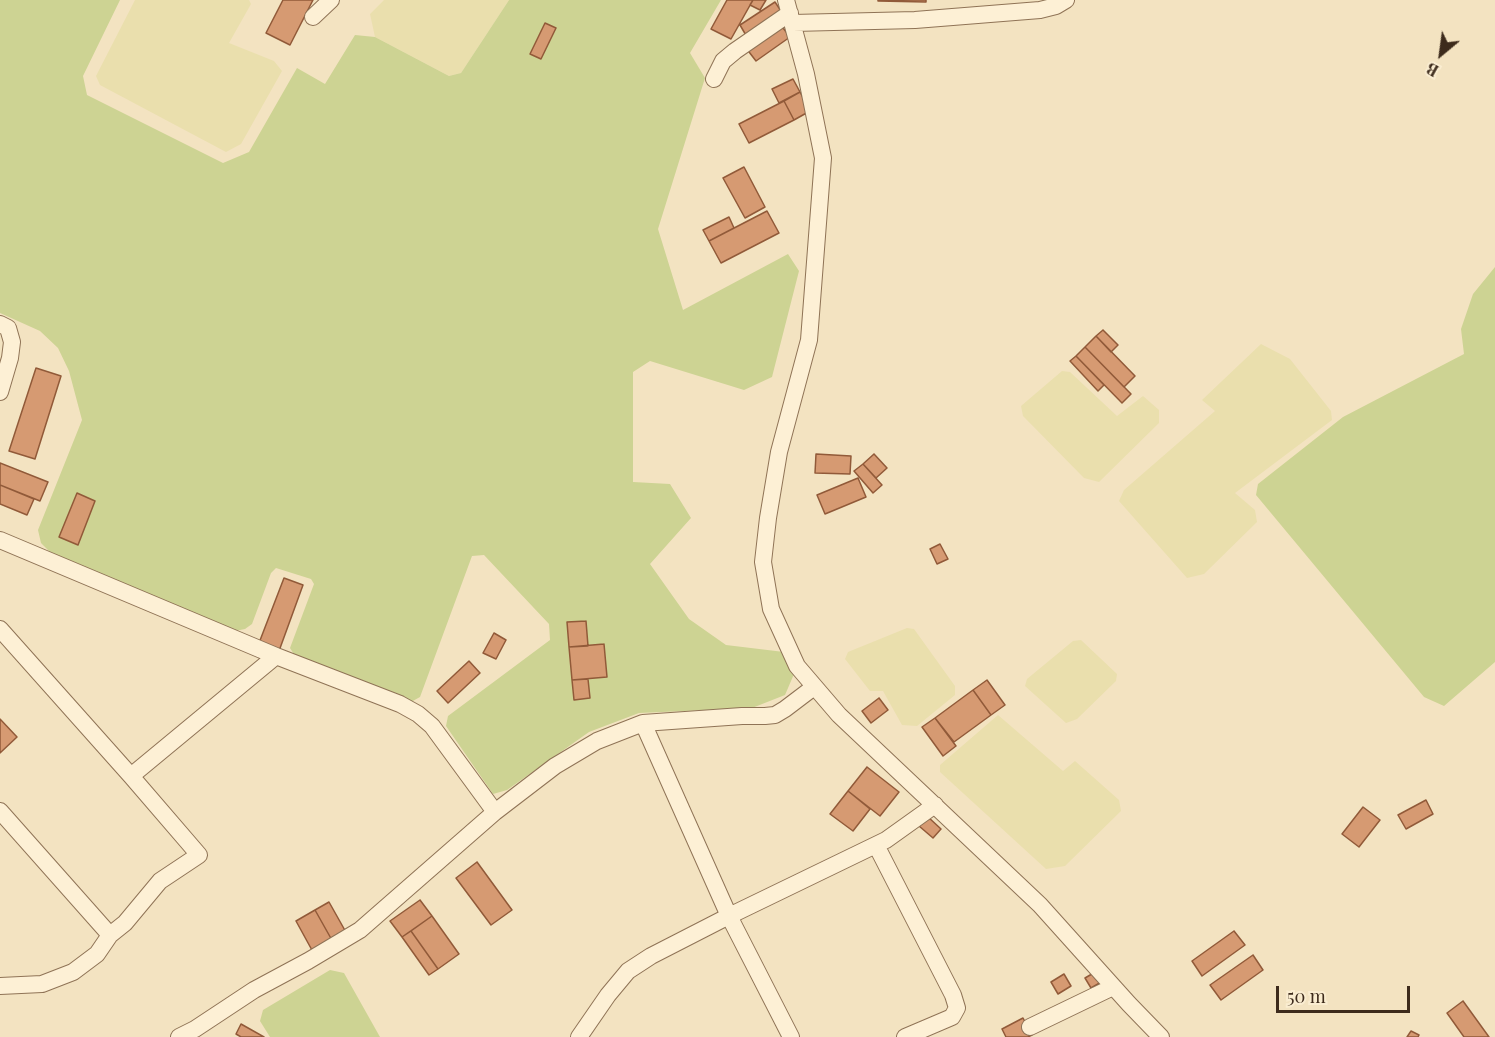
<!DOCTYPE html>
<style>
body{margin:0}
#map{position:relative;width:1495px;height:1037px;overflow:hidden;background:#f3e3c1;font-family:"Playfair Display",serif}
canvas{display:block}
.north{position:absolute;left:1411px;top:24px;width:60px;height:60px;-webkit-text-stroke:4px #faedd1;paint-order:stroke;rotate:209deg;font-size:16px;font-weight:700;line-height:24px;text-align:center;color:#3d2b1c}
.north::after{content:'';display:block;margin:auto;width:21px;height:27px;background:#3d2b1c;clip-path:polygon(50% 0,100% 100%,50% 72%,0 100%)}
.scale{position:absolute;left:1276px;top:986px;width:134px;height:27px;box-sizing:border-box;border:3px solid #3d2b1c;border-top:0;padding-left:8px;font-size:18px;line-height:21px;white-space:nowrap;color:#3d2b1c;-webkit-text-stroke:4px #faedd1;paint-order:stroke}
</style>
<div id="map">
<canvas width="1495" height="1037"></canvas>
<div class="north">B</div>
<div class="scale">50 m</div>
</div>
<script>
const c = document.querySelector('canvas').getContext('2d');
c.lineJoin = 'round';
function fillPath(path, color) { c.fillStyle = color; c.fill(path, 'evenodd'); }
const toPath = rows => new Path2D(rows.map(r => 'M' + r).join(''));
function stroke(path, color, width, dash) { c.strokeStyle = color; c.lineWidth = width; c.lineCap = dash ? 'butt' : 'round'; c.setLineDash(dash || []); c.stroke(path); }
fillPath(toPath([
 [135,0,249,0,251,4,229,43,274,61,282,71,241,144,226,152,100,85,96,76],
 [384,0,509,0,461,73,449,76,375,37,370,14],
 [1261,344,1290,359,1331,411,1332,420,1235,493,1255,510,1257,522,1204,574,1187,578,1119,501,1124,490,1215,411,1202,400],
 [1062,371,1070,372,1117,416,1143,396,1159,410,1159,423,1099,482,1084,478,1023,416,1021,406],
 [907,628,914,629,955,686,955,695,917,726,902,725,883,691,870,691,845,659,848,652],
 [1081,640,1117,674,1116,681,1077,719,1066,723,1025,686,1027,679,1073,641],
 [998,715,1063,771,1075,761,1119,800,1121,811,1065,866,1046,869,940,772,940,765]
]), '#eadfad');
fillPath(toPath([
 [0,0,120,0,83,76,87,95,223,163,249,152,297,68,325,84,355,35,375,37,449,76,461,73,509,0,721,0,690,53,705,78,658,229,683,310,788,254,799,271,772,377,744,390,650,361,633,372,633,482,670,484,691,518,650,564,689,619,726,645,784,652,794,674,785,695,752,708,639,713,589,732,507,790,493,794,446,726,448,716,550,640,549,624,484,555,472,556,420,697,411,702,295,656,290,648,314,584,311,579,276,568,271,573,252,624,245,629,235,631,52,554,41,543,38,530,82,420,69,371,58,348,40,331,0,313],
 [1495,267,1495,662,1444,706,1424,697,1256,495,1258,484,1343,417,1464,354,1461,329,1473,294],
 [330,970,344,973,380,1037,270,1037,260,1021,263,1010]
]), '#cdd393');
const building = toPath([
 [283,0,313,0,290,45,266,33,283,0],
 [727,0,753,0,731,39,711,29,727,0],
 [753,0,766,0,760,10,750,5,753,0],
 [878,0,926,0,926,2,878,1,878,0],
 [775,2,783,14,747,37,740,25,775,2],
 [545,23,556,28,541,59,530,54,545,23],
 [780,24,790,37,756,61,746,48,780,24],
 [793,79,800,92,779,103,772,89,793,79],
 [800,92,810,111,794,120,784,101,800,92],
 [784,101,794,120,749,143,739,124,784,101],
 [744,167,765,207,745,218,723,178,744,167],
 [767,211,779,233,721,263,709,241,767,211],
 [729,217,734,228,709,241,703,230,729,217],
 [1103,330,1118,345,1111,352,1096,336,1103,330],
 [1096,336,1135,376,1124,387,1085,347,1096,336],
 [1085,347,1131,394,1122,403,1076,356,1085,347],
 [1076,356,1104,385,1098,391,1070,361,1076,356],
 [36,368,61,376,35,459,9,451,36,368],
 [816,454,851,456,850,474,815,473,816,454],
 [874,454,887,468,876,478,863,464,874,454],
 [0,463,48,482,40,501,0,485,0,463],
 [863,464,882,485,873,493,854,471,863,464],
 [858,478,866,497,825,514,817,495,858,478],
 [0,485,34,499,27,515,0,504,0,485],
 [77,493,95,501,78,545,59,537,77,493],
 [940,544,948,559,937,564,930,549,940,544],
 [284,578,303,585,279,651,259,643,284,578],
 [586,621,588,646,569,647,567,622,586,621],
 [494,633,506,640,496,659,483,653,494,633],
 [604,644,607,677,572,680,569,647,604,644],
 [469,661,480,673,448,703,437,691,469,661],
 [588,679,590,698,574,700,572,680,588,679],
 [987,680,1005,705,991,715,973,690,987,680],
 [973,690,991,715,954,742,935,718,973,690],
 [879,698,888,710,871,723,862,711,879,698],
 [935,718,956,746,943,756,922,727,935,718],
 [0,719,17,737,0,753,0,719],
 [867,767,899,792,880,816,848,791,867,767],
 [848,791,870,809,853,831,830,814,848,791],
 [1426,800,1433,814,1406,829,1398,815,1426,800],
 [1363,807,1380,820,1359,847,1342,834,1363,807],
 [927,816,941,829,933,838,919,826,927,816],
 [477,862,512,910,491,925,456,878,477,862],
 [420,900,432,916,402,937,390,921,420,900],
 [329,902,347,934,333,942,315,910,329,902],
 [315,910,333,942,313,952,296,921,315,910],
 [432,916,459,954,438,969,411,931,432,916],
 [411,931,438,969,429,975,402,937,411,931],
 [1234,931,1245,945,1202,976,1192,961,1234,931],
 [1253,955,1263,970,1221,1000,1210,985,1253,955],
 [1097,971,1103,981,1091,988,1085,978,1097,971],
 [1064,974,1071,986,1058,994,1051,982,1064,974],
 [1463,1001,1489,1037,1464,1037,1447,1013,1463,1001],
 [1023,1018,1032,1035,1028,1037,1006,1037,1002,1029,1023,1018],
 [241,1024,264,1037,241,1037,236,1034,241,1024],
 [1411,1031,1419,1035,1418,1037,1407,1037,1411,1031]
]);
fillPath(building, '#d69a72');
stroke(building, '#915a39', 1.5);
const minor = toPath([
 [786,0,806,74,823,158,809,340,779,452,768,518,763,562,771,609,797,666,839,715,1040,905,1129,1004,1161,1037],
 [313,17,331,0],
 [793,23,915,20,1040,10,1056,6,1066,0],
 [714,79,723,61,735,51,790,13],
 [0,324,8,328,12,342,10,358,0,392],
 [0,540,276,656,400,704,418,714,432,726,495,812],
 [0,629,131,776,199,855,160,881,125,923,110,935,0,811],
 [643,723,729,916,791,1037],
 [131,776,276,656],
 [876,845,953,995,957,1008,952,1017,905,1037],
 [0,986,42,984,73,972,97,954,110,935],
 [1030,1027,1113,987],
 [179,1037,195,1029,254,990,308,961,360,930,495,812,555,766,597,741,643,723,742,716,765,716,775,715,785,709,814,687],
 [579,1037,608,995,628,971,651,956,729,916,886,840,935,805]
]);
stroke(minor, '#8f7356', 18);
stroke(minor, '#fdf0d5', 16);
</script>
